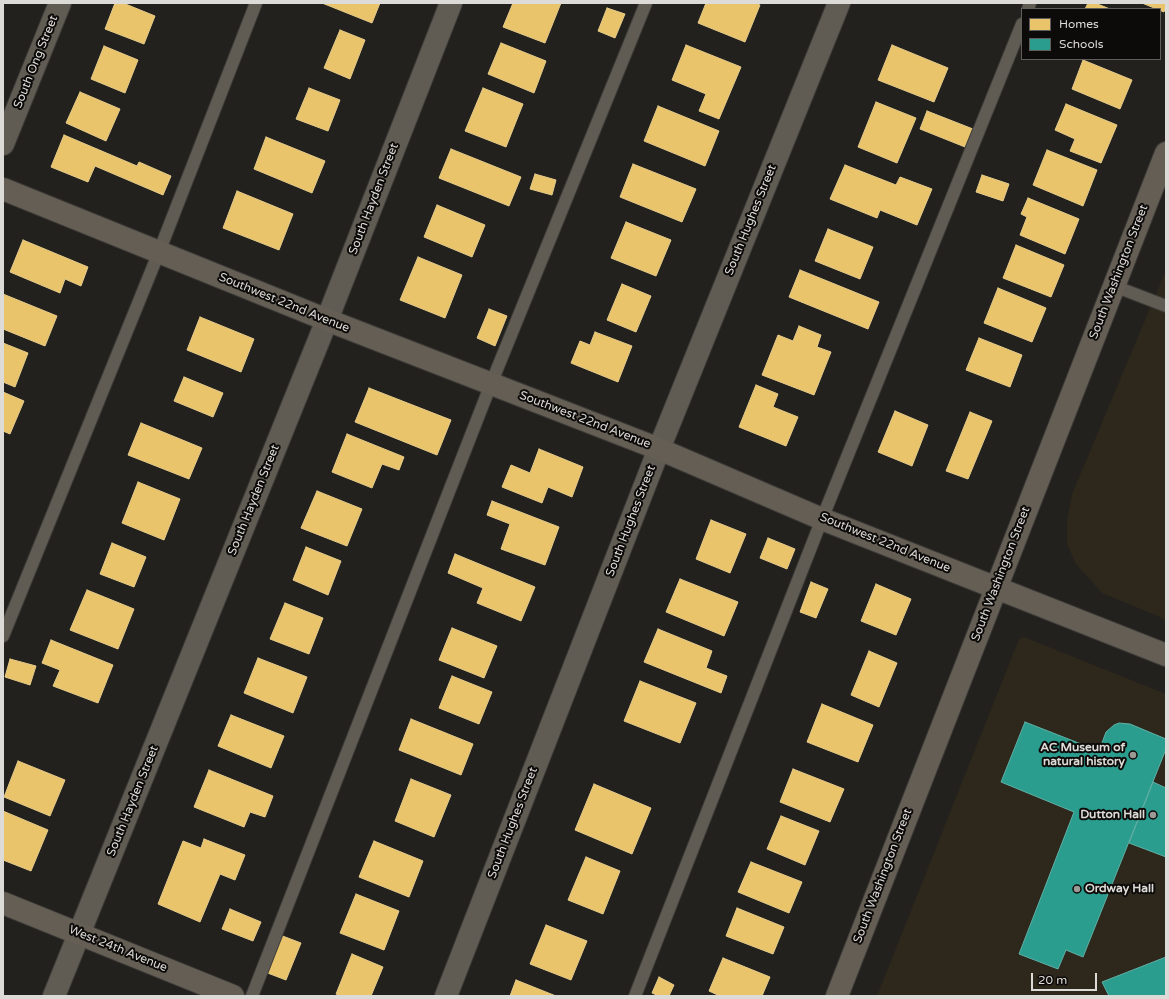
<!DOCTYPE html>
<style>
body{margin:0}
#map{position:relative;width:1169px;height:999px;overflow:hidden;background:#23211d;font-family:"Varela Round",sans-serif}
canvas{display:block}
.frame{position:absolute;inset:0;border:4px solid #dddbd7;pointer-events:none}
.legend{position:absolute;left:1021px;top:8px;width:140px;height:52px;box-sizing:border-box;background:#0d0b09;border:1px solid #605e5b;margin:0;padding:5px 7px;list-style:none;font-size:12px;color:#dddbd7}
.legend li{display:flex;align-items:center;gap:8px;height:20px}
.legend b{width:20px;border:1px solid #605e5b}
.scale{position:absolute;left:1031px;top:973px;width:66px;height:18px;box-sizing:border-box;border:2px solid #dddbd7;border-top:0;padding-left:5px;font-size:12px;line-height:14px;white-space:nowrap;color:#dddbd7;-webkit-text-stroke:3px #0d0b09;paint-order:stroke}
</style>
<div id="map">
<canvas width="1169" height="999"></canvas>
<div class="frame"></div>
<ul class="legend">
<li><b style="height:11px;background:#e9c46a"></b>Homes</li>
<li><b style="height:11px;background:#2a9d8f"></b>Schools</li>
</ul>
<div class="scale">20 m</div>
</div>
<script>
const c = document.querySelector('canvas').getContext('2d');
c.lineJoin = 'round';
function fillPath(path, color) { c.fillStyle = color; c.fill(path, 'evenodd'); }
const toPath = rows => new Path2D(rows.map(r => 'M' + r).join(''));
function stroke(path, color, width, dash) { c.strokeStyle = color; c.lineWidth = width; c.lineCap = dash ? 'butt' : 'round'; c.setLineDash(dash || []); c.stroke(path); }
function drawText(font, color, halo, rows, align = 'center') {
  c.font = font + ' "Varela Round",sans-serif'; c.lineWidth = 4; c.setLineDash([]); c.textBaseline = 'middle'; c.strokeStyle = halo; c.fillStyle = color; for (const [text, x, y, turn = 0] of rows) {
    c.save(); c.translate(x, y); c.rotate((+turn || 0) * Math.PI / 180); c.textAlign = isNaN(turn) ? turn : align; if (halo) c.strokeText(text, 0, 0); c.fillText(text, 0, 0); c.restore();
  }
}
fillPath(toPath([
 [1166,270,1166,621,1160,617,1102,593,1076,564,1067,544,1067,520,1072,494],
 [1024,637,1166,694,1166,996,877,996,1019,639]
]), '#2d271c');
const homes = toPath([
 [115,3,123,3,155,16,144,44,105,29,115,3],
 [322,3,380,3,372,23,322,3],
 [513,3,561,3,545,43,503,27,513,3],
 [706,3,754,3,760,5,745,42,698,23,706,3],
 [1088,3,1095,3,1110,9,1085,9,1088,3],
 [1142,3,1166,3,1166,6,1164,12,1142,3],
 [607,8,625,14,615,38,598,31,607,8],
 [340,30,365,40,350,79,324,68,340,30],
 [501,43,546,61,534,93,488,74,501,43],
 [686,45,741,67,719,119,699,111,706,94,672,80,686,45],
 [892,45,948,68,934,102,878,80,892,45],
 [104,46,138,60,125,93,91,79,104,46],
 [1083,60,1132,80,1120,109,1072,89,1083,60],
 [309,88,340,100,328,131,296,119,309,88],
 [483,88,523,104,506,147,465,131,483,88],
 [80,92,120,109,106,141,66,123,80,92],
 [876,102,916,118,897,163,858,147,876,102],
 [1066,104,1117,125,1101,163,1070,151,1075,139,1055,130,1066,104],
 [658,106,719,131,705,166,644,141,658,106],
 [927,111,973,129,965,147,920,129,927,111],
 [64,135,137,166,139,162,171,176,163,195,95,166,88,182,51,167,64,135],
 [266,137,325,161,312,193,254,169,266,137],
 [451,149,521,177,509,206,439,178,451,149],
 [1047,150,1097,170,1083,206,1033,185,1047,150],
 [633,164,696,189,682,222,620,197,633,164],
 [845,165,896,185,900,177,932,189,917,225,880,210,877,218,830,199,845,165],
 [535,174,556,180,552,195,530,189,535,174],
 [982,175,1009,184,1003,201,976,192,982,175],
 [237,191,293,214,279,250,223,228,237,191],
 [1028,198,1079,219,1065,254,1020,235,1027,217,1021,214,1028,198],
 [437,205,485,225,472,257,424,237,437,205],
 [626,222,671,240,656,276,611,258,626,222],
 [828,229,873,247,860,279,815,261,828,229],
 [23,240,88,267,81,286,65,279,60,293,10,272,23,240],
 [1016,245,1064,265,1051,297,1003,278,1016,245],
 [418,257,462,275,445,318,400,300,418,257],
 [800,270,879,302,868,329,789,297,800,270],
 [622,284,651,296,636,332,607,320,622,284],
 [998,288,1046,308,1032,342,984,323,998,288],
 [3,294,57,316,45,346,3,329,3,294],
 [489,309,507,316,495,346,477,338,489,309],
 [200,317,254,339,241,372,187,350,200,317],
 [799,326,821,335,817,347,831,352,814,395,762,375,778,335,793,341,799,326],
 [595,332,632,346,618,382,571,363,580,341,590,345,595,332],
 [979,338,1022,355,1010,387,966,370,979,338],
 [3,343,28,353,15,387,3,382,3,343],
 [184,377,223,393,213,417,174,401,184,377],
 [756,385,778,394,773,407,798,417,786,446,739,427,756,385],
 [369,388,451,420,437,455,355,422,369,388],
 [3,392,24,401,10,434,3,431,3,392],
 [895,411,928,425,912,466,878,452,895,411],
 [970,412,992,421,968,479,946,471,970,412],
 [141,423,202,448,189,479,128,455,141,423],
 [347,434,404,457,399,470,382,464,372,488,332,472,347,434],
 [539,449,583,467,572,497,548,487,542,503,502,487,511,465,530,473,539,449],
 [138,482,180,499,164,540,122,523,138,482],
 [317,491,362,509,347,546,301,528,317,491],
 [492,501,559,527,545,565,501,549,510,524,487,515,492,501],
 [711,520,746,534,730,573,696,559,711,520],
 [768,538,795,549,787,569,760,558,768,538],
 [112,543,146,557,134,587,100,574,112,543],
 [306,547,341,561,328,595,293,580,306,547],
 [455,554,535,587,521,621,477,603,483,588,448,573,455,554],
 [680,579,738,602,724,636,666,612,680,579],
 [811,582,828,589,816,618,800,612,811,582],
 [876,584,911,599,896,635,861,621,876,584],
 [87,590,134,609,118,649,70,630,87,590],
 [285,603,323,618,309,654,270,639,285,603],
 [452,628,497,646,484,678,439,660,452,628],
 [658,629,712,651,706,668,727,676,721,693,644,662,658,629],
 [51,640,113,665,98,703,53,686,60,670,42,663,51,640],
 [869,651,897,663,879,707,851,695,869,651],
 [258,658,307,677,293,713,244,693,258,658],
 [10,659,36,666,30,685,5,677,10,659],
 [452,676,492,692,479,724,439,708,452,676],
 [640,681,696,703,680,743,624,721,640,681],
 [822,704,873,725,858,762,807,742,822,704],
 [231,715,284,736,271,768,218,746,231,715],
 [411,719,473,744,461,775,399,750,411,719],
 [18,761,65,780,50,816,4,797,18,761],
 [793,769,844,789,830,822,780,802,793,769],
 [209,770,273,796,265,817,250,812,244,827,194,807,209,770],
 [411,779,451,795,434,837,395,821,411,779],
 [594,784,651,808,632,854,575,830,594,784],
 [3,811,48,830,31,871,3,860,3,811],
 [781,816,819,831,805,865,767,849,781,816],
 [204,839,245,855,235,880,220,874,200,922,158,904,183,841,201,848,204,839],
 [374,841,423,861,409,897,359,877,374,841],
 [586,857,620,871,603,914,568,900,586,857],
 [751,862,802,882,789,913,738,892,751,862],
 [356,894,399,911,384,950,340,933,356,894],
 [737,908,784,927,773,954,726,936,737,908],
 [230,909,261,922,253,941,222,929,230,909],
 [546,925,587,941,571,980,530,964,546,925],
 [280,935,301,943,286,980,265,972,280,935],
 [352,954,383,967,371,996,342,996,336,994,352,954],
 [723,958,770,977,762,996,720,996,709,991,723,958],
 [659,977,674,985,669,996,659,996,652,993,659,977],
 [516,980,556,996,510,996,516,980]
]);
fillPath(homes, '#e9c46a');
stroke(homes, '#e5cb8b', 1);
const schools = toPath([
 [1025,722,1099,751,1106,732,1114,725,1119,723,1130,724,1166,739,1166,749,1083,957,1066,950,1058,969,1019,954,1074,812,1001,782,1025,722],
 [1153,782,1166,788,1166,857,1129,843,1153,782],
 [1166,957,1166,996,1109,996,1102,982,1166,957]
]);
fillPath(schools, '#2a9d8f');
stroke(schools, '#60b0a5', 1);
const lane = toPath([
 [1028,9,1030,3],
 [1114,286,1166,306],
 [3,636,159,252,256,3],
 [252,996,491,384,646,3],
 [635,996,822,519,1022,24]
]);
const street = toPath([
 [3,144,60,3],
 [54,996,327,320,451,3],
 [446,996,659,449,839,3]
]);
const secondary = toPath([
 [3,189,327,320,659,449,822,519,1166,655],
 [3,903,233,996],
 [837,996,1166,153]
]);
stroke(lane, '#3c3b38', 14);
stroke(street, '#3c3b38', 24);
stroke(secondary, '#3c3b38', 24);
stroke(lane, '#605c53', 12);
stroke(street, '#605c53', 22);
stroke(secondary, '#645e54', 22);
for (const [x, y, r, color] of [
 [1133,755,4,"#9c9a96"],
 [1153,815,4,"#9c9a96"],
 [1077,889,4,"#9c9a96"]
]) { const dot = new Path2D(); dot.arc(x, y, r, 0, 2 * Math.PI); c.fillStyle = color; c.fill(dot); stroke(dot, '#0d0b09', 1.5); }
drawText('12px', '#dddbd7', '#0d0b09', [
 ["South Ong Street",36,62,-68],
 ["South Hayden Street",374,199,-69],
 ["South Hughes Street",751,220,-68],
 ["South Washington Street",1119,272,-69],
 ["Southwest 22nd Avenue",284,303,22],
 ["Southwest 22nd Avenue",585,420,21],
 ["South Hayden Street",254,500,-68],
 ["South Hughes Street",631,521,-69],
 ["Southwest 22nd Avenue",885,543,22],
 ["South Washington Street",1001,574,-69],
 ["South Hayden Street",133,801,-68],
 ["South Hughes Street",513,823,-69],
 ["South Washington Street",883,876,-69],
 ["West 24th Avenue",118,949,22]
]);
drawText('bold 12px', '#dddbd7', '#0d0b09', [
 ["AC Museum of",1125,748],
 ["natural history",1125,762],
 ["Dutton Hall",1145,815],
 ["Ordway Hall",1085,889,"left"]
], 'right');
</script>
